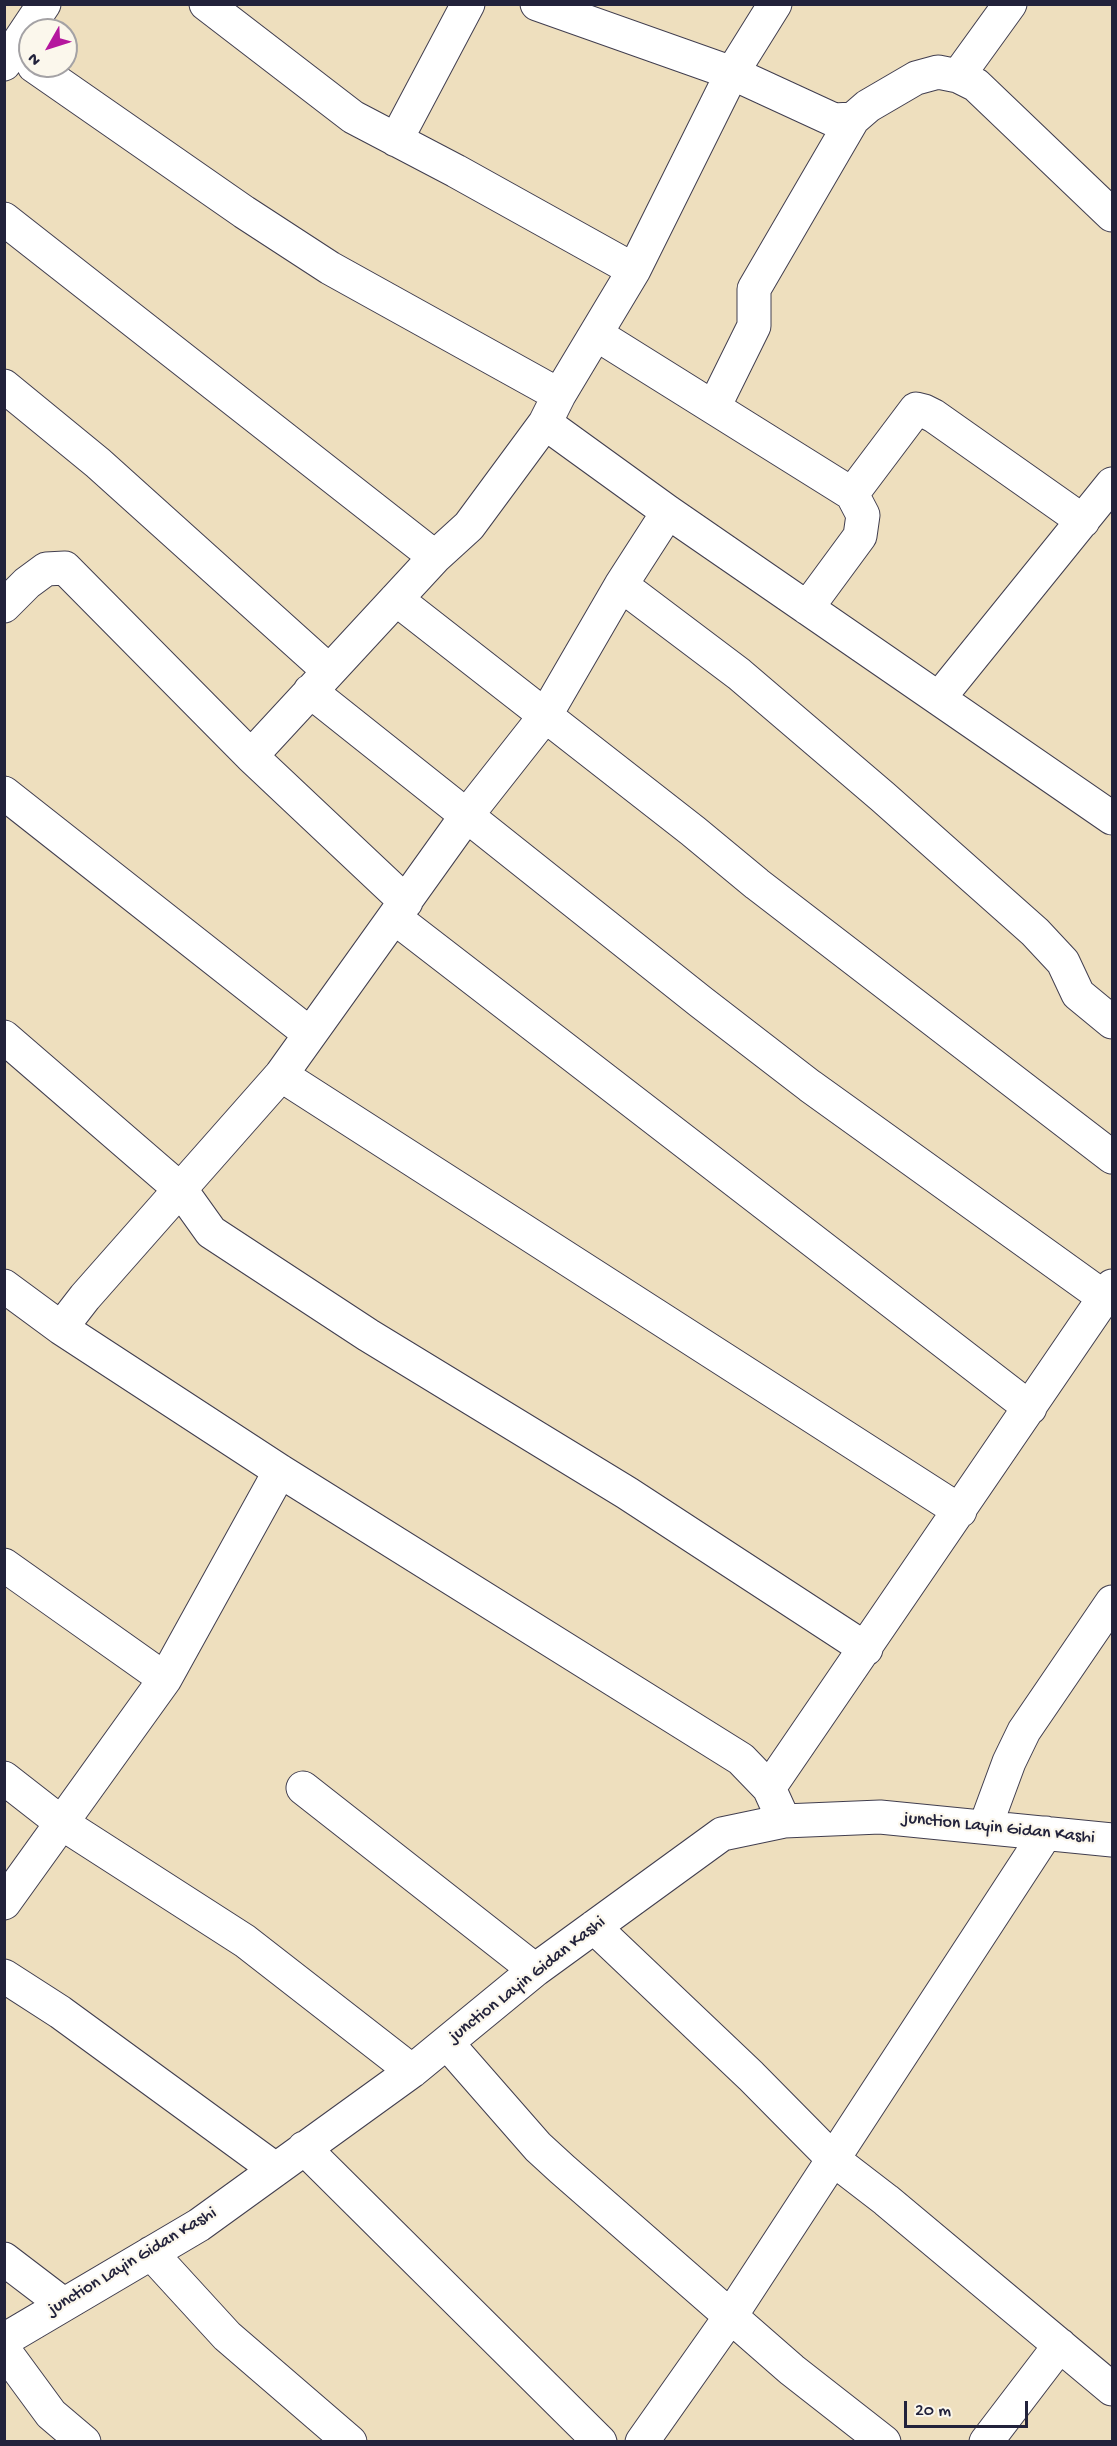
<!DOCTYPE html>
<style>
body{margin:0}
#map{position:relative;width:1117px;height:2446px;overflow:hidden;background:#eedfbe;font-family:"Gochi Hand",sans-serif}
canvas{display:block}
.frame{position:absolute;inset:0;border:6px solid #22223b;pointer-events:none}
.north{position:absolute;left:18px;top:18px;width:60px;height:60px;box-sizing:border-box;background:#fbf7ec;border:2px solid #a4a2a5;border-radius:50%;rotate:231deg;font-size:16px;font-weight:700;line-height:24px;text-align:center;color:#22223b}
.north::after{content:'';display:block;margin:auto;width:21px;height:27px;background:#b5179e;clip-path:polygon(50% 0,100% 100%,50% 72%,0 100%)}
.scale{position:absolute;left:904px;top:2401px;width:124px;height:27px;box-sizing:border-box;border:3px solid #22223b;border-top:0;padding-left:8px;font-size:18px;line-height:21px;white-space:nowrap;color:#22223b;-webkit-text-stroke:4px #fbf7ec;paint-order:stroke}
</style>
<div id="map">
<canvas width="1117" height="2446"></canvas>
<div class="frame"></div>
<div class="north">N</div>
<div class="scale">20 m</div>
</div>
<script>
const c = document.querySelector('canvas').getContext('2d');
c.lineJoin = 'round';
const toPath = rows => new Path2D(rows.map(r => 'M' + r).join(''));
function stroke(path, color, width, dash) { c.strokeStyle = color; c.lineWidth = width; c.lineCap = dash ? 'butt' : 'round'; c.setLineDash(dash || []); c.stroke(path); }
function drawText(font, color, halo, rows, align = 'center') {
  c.font = font + ' "Gochi Hand",sans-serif'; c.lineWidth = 4.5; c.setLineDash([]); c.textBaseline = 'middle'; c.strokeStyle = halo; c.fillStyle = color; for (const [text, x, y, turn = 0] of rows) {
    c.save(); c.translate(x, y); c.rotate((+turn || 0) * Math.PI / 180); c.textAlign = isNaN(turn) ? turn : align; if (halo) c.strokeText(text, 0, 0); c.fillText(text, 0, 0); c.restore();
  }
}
const street = toPath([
 [206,4,353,117,456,171,634,270],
 [537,4,732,73,834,120,853,119,868,106,916,78,938,72,958,76,976,85,1112,215],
 [4,64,44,4],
 [34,66,244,212,330,268,559,395],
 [958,76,1010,4],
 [396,140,468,4],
 [4,219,435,557],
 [596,334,852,494,863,515,860,536,807,608],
 [4,386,98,463,329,671],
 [714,407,754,326,754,289,853,119],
 [545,423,668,512,1112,818],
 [852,494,916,409,924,411,934,416,1083,521],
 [621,585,739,674,883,797,1035,932,1063,962,1078,994,1112,1022],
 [396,599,693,831,757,884,1112,1157],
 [4,606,27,583,46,569,65,568,251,756,406,902],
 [310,691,701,1002,810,1086,1105,1298],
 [939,698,1112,484],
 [251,756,435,557,469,526,545,423,559,395,634,270,732,73,775,4],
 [4,793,310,1034],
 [395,918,1030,1408],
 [4,1037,181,1190,211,1232,368,1335,627,1493,866,1649],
 [281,1075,960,1511],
 [4,1286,61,1328,280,1471,741,1759,769,1788,784,1821],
 [61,1328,85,1297,281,1075,467,815,545,716,621,585,668,512],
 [4,1565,165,1679],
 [4,1778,63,1824,245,1941,412,2071],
 [303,1788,535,1970],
 [769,1788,1112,1286],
 [985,1827,1009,1762,1024,1731,1112,1602],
 [4,1903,165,1679,280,1471],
 [594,1927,751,2076,834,2160,886,2200,1112,2389],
 [4,1976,60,2012,275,2169],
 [447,2043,538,2147,562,2169,792,2370,884,2442],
 [304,2148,600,2442],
 [151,2253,227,2336,350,2442],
 [4,2259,63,2304],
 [4,2340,199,2225,412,2071,535,1970,722,1834,784,1821,880,1817,1112,1840],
 [4,2350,51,2414,84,2442],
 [642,2442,730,2317,1046,1833],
 [986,2442,1060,2345]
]);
stroke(street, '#413e4f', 35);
stroke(street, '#fff', 33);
drawText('18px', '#22223b', '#fbf7ec', [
 ["junction Layin Gidan Kashi",999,1829,6],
 ["junction Layin Gidan Kashi",528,1980,-38],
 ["junction Layin Gidan Kashi",133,2262,-31]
]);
</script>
